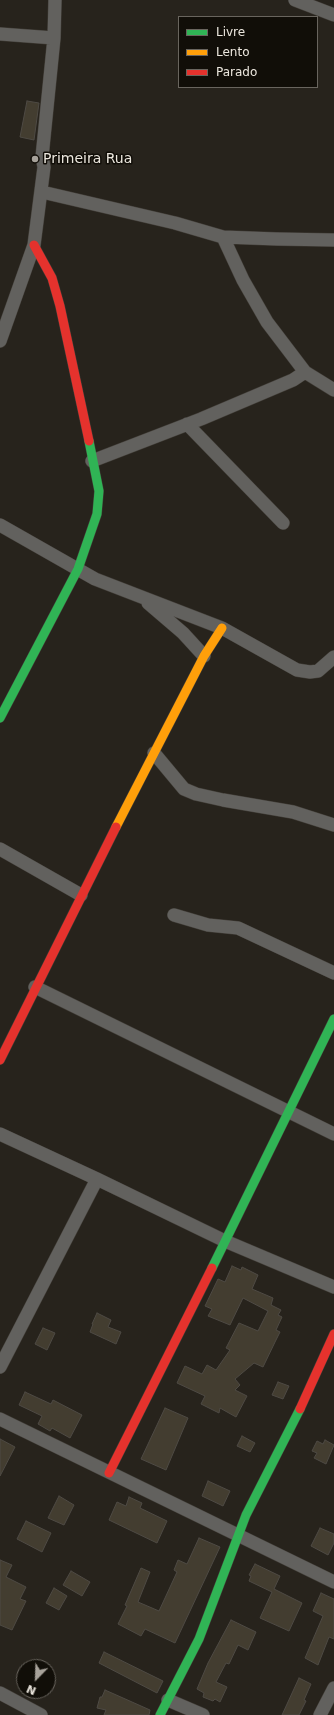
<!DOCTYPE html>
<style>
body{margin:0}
#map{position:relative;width:334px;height:1715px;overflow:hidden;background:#27231c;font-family:"DejaVu Sans",sans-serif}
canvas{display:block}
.legend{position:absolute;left:178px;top:16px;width:140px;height:72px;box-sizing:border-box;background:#110e08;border:1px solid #69655e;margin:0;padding:5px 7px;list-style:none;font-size:12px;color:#ece7de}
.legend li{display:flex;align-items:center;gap:8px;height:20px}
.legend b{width:20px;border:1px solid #69655e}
.north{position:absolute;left:16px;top:1659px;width:40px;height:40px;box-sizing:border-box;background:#110e08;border:1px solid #69655e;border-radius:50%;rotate:203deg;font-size:11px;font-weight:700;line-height:16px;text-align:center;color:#ece7de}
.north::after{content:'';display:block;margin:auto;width:14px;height:18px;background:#a7a29a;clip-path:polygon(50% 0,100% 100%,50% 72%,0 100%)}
</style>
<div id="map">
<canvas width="334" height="1715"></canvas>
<ul class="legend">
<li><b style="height:5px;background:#30b455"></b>Livre</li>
<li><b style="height:5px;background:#ff9f0a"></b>Lento</li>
<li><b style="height:5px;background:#e5322d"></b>Parado</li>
</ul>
<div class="north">N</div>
</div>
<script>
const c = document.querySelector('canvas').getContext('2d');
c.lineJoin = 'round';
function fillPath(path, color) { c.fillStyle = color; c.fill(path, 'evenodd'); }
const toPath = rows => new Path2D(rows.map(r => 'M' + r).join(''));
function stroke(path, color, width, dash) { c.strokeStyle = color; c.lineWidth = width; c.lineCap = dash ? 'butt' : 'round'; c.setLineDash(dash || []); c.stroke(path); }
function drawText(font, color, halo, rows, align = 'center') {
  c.font = font + ' "DejaVu Sans",sans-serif'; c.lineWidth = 3; c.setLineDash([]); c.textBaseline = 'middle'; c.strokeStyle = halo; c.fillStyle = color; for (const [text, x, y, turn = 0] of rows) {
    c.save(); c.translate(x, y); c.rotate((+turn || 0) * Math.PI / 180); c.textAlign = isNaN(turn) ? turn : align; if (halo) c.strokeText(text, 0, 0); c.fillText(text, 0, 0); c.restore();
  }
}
const building = toPath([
 [27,101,39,103,34,140,20,137,27,101],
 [232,1266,241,1270,242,1267,258,1275,252,1289,273,1298,271,1305,281,1310,278,1315,282,1317,276,1330,280,1332,276,1340,263,1367,254,1363,235,1379,240,1385,235,1390,247,1396,236,1417,220,1408,219,1413,201,1404,205,1396,177,1383,185,1366,202,1374,207,1365,216,1370,230,1350,226,1348,239,1323,258,1331,268,1311,243,1298,230,1325,208,1316,212,1309,205,1306,218,1279,225,1282,232,1266],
 [97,1313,111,1320,108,1327,121,1332,116,1344,90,1332,93,1324,92,1324,97,1313],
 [43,1328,55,1333,47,1350,35,1344,43,1328],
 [278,1382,289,1386,283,1399,272,1395,278,1382],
 [25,1392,51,1404,53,1400,82,1415,70,1438,52,1428,50,1431,38,1424,42,1416,19,1405,25,1392],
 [165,1408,188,1418,166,1470,141,1459,165,1408],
 [242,1436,255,1443,250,1452,237,1446,242,1436],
 [0,1439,15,1447,0,1476,0,1439],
 [325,1440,334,1445,326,1464,314,1458,317,1453,312,1451,317,1441,323,1444,325,1440],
 [208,1481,230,1491,223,1506,202,1496,208,1481],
 [59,1496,74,1505,64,1525,48,1518,59,1496],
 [129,1497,142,1503,140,1508,167,1521,157,1543,109,1520,117,1502,126,1506,129,1497],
 [26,1521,51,1533,42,1552,17,1539,26,1521],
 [320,1528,334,1534,334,1543,328,1555,311,1546,320,1528],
 [199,1538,220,1547,175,1643,145,1629,141,1636,118,1624,127,1606,125,1605,141,1568,150,1572,138,1602,159,1611,177,1572,174,1570,178,1560,187,1564,199,1538],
 [0,1560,12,1565,6,1577,26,1587,20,1599,26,1601,12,1630,0,1625,0,1560],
 [255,1564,280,1576,274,1589,302,1603,289,1631,260,1618,272,1592,249,1581,251,1576,249,1575,255,1564],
 [71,1571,90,1582,82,1596,63,1585,71,1571],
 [54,1588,67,1596,59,1610,46,1603,54,1588],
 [321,1593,334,1599,334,1639,329,1637,318,1665,305,1658,323,1616,313,1611,321,1593],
 [231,1620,256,1632,248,1650,238,1645,229,1664,226,1663,216,1682,227,1687,220,1702,215,1699,213,1701,203,1697,204,1693,197,1689,208,1663,231,1620],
 [104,1652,163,1681,157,1693,99,1663,104,1652],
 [299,1678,311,1684,304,1700,306,1701,299,1715,282,1715,299,1678],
 [105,1690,150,1710,149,1715,104,1715,106,1710,97,1708,100,1697,102,1697,105,1690]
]);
fillPath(building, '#433d30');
stroke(building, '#4e4a44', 1);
const street = toPath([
 [295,0,334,15],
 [0,34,54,38],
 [42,192,175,223,223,237,277,239,334,240],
 [223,237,243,280,267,322,305,372,334,390],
 [0,341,34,245,44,167,42,157,54,38,55,0],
 [187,424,283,523],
 [92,461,201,419,293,380,305,372],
 [0,525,95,579,222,628,297,670,310,672,318,671,334,657],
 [148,603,183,633,204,656],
 [154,753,184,789,196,794,223,800,293,812,334,825],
 [0,849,81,895],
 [174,915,208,925,238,928,334,973],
 [35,987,334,1134],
 [0,1134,97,1179,225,1241,334,1287],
 [0,1367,97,1179],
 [0,1419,334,1582],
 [0,1693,41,1715],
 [168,1700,203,1715],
 [320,1715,334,1688]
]);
const fast = toPath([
 [0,718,78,569,97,514,99,491,89,441],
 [212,1268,334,1019],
 [160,1715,199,1639,246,1515,300,1409]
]);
const slow = toPath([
 [116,827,204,656,222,628]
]);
const jam = toPath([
 [34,245,52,278,60,306,89,441],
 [0,1060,116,827],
 [300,1409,334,1334],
 [109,1473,212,1268]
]);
stroke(street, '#423e38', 14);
stroke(fast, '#423e38', 10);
stroke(slow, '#423e38', 10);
stroke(jam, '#423e38', 10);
stroke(street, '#62615e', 13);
stroke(fast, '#30b455', 9);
stroke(slow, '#ff9f0a', 9);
stroke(jam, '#e5322d', 9);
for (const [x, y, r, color] of [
 [35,159,4,"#a7a29a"]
]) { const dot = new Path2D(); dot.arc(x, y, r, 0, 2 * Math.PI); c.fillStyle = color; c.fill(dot); stroke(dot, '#110e08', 1.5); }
drawText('14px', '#ece7de', '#110e08', [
 ["Primeira Rua",43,159]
], 'left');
</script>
